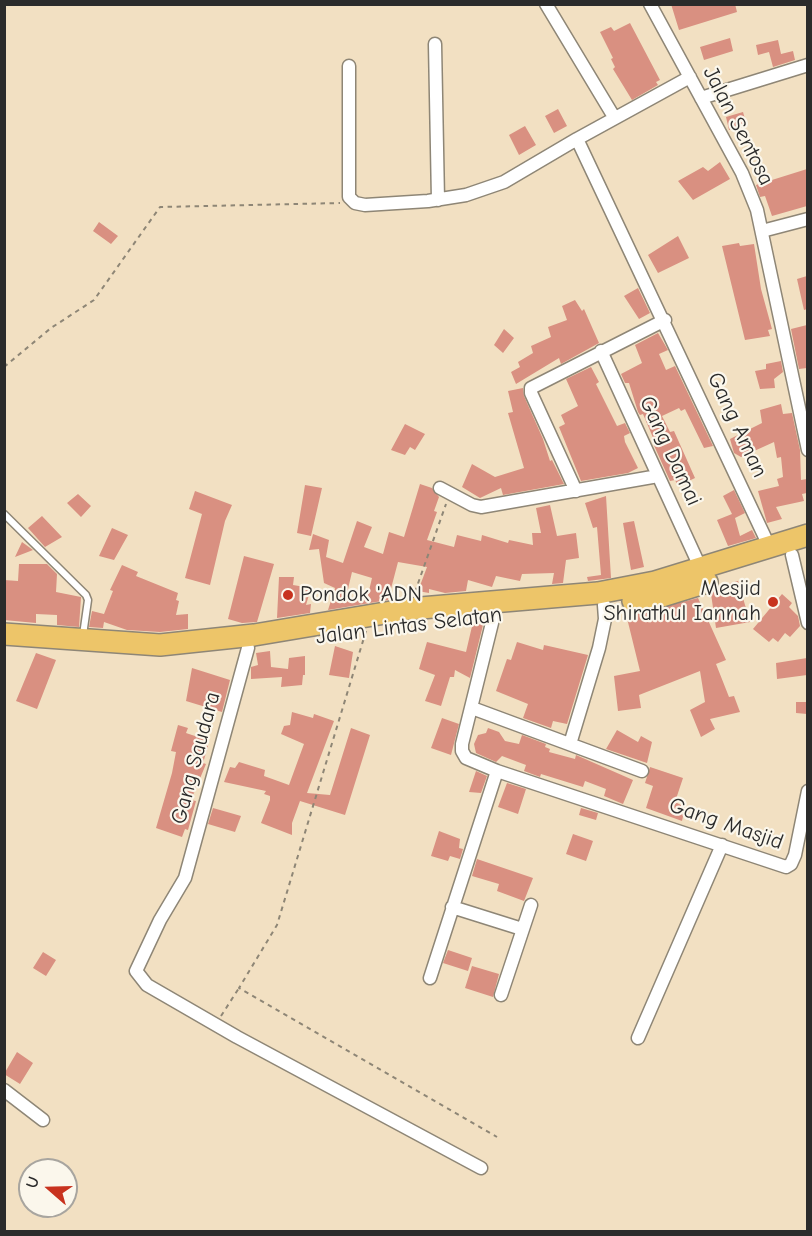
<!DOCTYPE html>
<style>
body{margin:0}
#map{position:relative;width:812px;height:1236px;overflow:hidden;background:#f2e0c2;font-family:"Comic Neue",sans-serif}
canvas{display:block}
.frame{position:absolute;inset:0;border:6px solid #2b2b2b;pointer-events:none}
.north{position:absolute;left:18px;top:1158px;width:60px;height:60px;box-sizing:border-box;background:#fbf7ec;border:2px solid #a8a59f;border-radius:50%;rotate:290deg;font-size:16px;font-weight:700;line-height:24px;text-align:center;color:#2b2b2b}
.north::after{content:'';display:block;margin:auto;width:21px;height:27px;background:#c8321e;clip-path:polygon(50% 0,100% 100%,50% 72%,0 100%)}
</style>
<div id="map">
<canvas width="812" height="1236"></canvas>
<div class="frame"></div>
<div class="north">U</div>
</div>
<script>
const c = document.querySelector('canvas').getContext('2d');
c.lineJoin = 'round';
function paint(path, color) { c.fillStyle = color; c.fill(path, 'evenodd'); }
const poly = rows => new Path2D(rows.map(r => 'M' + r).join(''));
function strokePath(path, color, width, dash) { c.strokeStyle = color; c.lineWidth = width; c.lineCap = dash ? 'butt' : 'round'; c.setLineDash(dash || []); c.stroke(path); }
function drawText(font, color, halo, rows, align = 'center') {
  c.font = font + ' "Comic Neue",sans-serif'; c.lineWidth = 4.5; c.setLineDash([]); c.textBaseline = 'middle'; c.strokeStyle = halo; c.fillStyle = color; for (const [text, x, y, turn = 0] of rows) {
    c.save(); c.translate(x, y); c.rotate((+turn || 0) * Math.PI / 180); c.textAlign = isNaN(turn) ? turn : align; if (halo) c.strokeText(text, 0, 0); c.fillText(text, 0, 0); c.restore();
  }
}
paint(poly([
 [671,4,735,4,737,12,679,30],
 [630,23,660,80,656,82,658,85,632,100,613,69,615,67,611,59,613,58,600,32,611,27,614,31],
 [730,38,733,51,704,60,700,47],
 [778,40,781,54,793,51,795,60,773,67,769,52,758,55,756,45],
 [558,109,567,126,554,133,545,116],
 [743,112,747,126,729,130,726,117],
 [525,126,536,145,519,155,509,135],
 [720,162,730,179,693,200,678,181,703,167,708,171],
 [807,169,807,206,772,216,765,196,760,197,756,185],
 [99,222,118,236,111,244,93,231],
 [678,236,689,258,658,273,648,255],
 [739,243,740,246,754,244,761,289,772,329,768,330,770,336,745,340,722,246],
 [807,276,807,309,804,310,797,279],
 [638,288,650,313,639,319,624,296],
 [575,300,582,311,584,309,599,343,561,364,559,358,516,384,511,372,520,367,518,362,533,353,531,346,551,337,548,327,567,320,562,306],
 [807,325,807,368,799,369,791,329],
 [504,329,514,338,503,353,494,345],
 [658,333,668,350,659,354,666,370,675,366,713,446,704,448,685,409,681,411,679,408,662,416,670,432,674,431,695,478,678,486,675,480,670,481,652,441,654,440,643,414,640,415,638,412,629,383,625,383,621,374,642,363,635,345],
 [781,361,783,372,774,379,775,388,760,389,755,371,766,369,766,364],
 [591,367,599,382,596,384,617,426,625,423,630,433,624,436,625,442,638,468,628,473,581,481,559,427,565,424,561,415,578,406,566,379],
 [523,388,524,396,543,439,550,461,552,460,564,484,503,495,501,488,480,498,462,487,472,464,495,477,524,468,508,413,513,412,508,391],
 [781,404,783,414,792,413,800,450,801,480,807,479,807,493,802,494,804,501,776,507,782,519,767,523,758,491,779,486,777,479,783,477,781,457,777,458,774,442,741,457,734,453,730,439,762,423,760,410],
 [405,424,425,434,415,450,410,447,405,455,391,450],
 [420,484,432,488,439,497,434,511,437,512,427,540,454,547,457,535,481,541,482,535,508,543,509,540,533,545,532,533,541,533,536,508,550,505,557,536,576,533,579,558,566,560,563,583,552,584,554,573,522,574,520,581,496,576,492,587,468,580,466,591,445,593,429,589,429,593,418,591,427,567,398,562,388,600,328,610,335,588,324,583,319,549,309,550,313,534,329,540,326,557,343,563,357,521,372,527,364,547,383,554,389,532,404,537],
 [352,572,372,578,367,599,351,598,348,589],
 [305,485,322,488,311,536,297,533],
 [734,490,745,513,735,518,740,536,752,530,756,538,728,546,717,520,732,514,723,496],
 [195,491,232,505,225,521,210,585,185,578,202,514,189,509],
 [78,494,91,506,81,517,67,503],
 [606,496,611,578,588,581,587,577,601,575,597,527,593,528,585,503],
 [42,516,62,537,45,547,28,528],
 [634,521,644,567,631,570,623,523],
 [112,528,128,535,114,560,99,556],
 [22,542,33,550,15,557],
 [244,556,274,564,257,622,242,623,228,619],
 [19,564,47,564,57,574,56,592,81,597,79,627,57,625,57,615,36,614,36,623,4,620,4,580,18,581],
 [122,565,138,572,136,576,178,593,176,600,179,601,176,615,188,614,188,629,160,632,127,630,104,622,103,628,89,627,92,611,104,614,113,591,110,590],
 [279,577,294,577,293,585,311,588,306,605,311,604,310,613,277,618],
 [738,581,750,622,716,628,711,594,719,586],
 [782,594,792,603,789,607,798,616,800,626,790,637,785,633,778,642,773,638,769,642,753,629],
 [698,598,726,660,716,664,729,697,734,696,740,712,710,719,715,729,701,737,690,710,705,702,700,671,639,695,641,708,618,711,614,676,640,671,625,610,635,614],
 [473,622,483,625,470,678,455,670,454,677,450,677,441,706,425,701,435,675,419,669,427,642,466,652],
 [517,642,543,650,544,645,588,655,567,724,553,721,551,728,523,718,528,704,496,691,507,659,511,660],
 [335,646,353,652,349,678,329,675],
 [270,651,271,667,288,669,289,658,305,656,305,675,303,675,302,685,281,687,282,677,251,679,251,667,258,665,256,653],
 [36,653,56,660,37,709,16,701],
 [807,658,807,675,777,679,776,663],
 [192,668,230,680,222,712,186,701],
 [796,702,807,702,807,714,796,713],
 [292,712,313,718,314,714,334,721,307,793,330,795,351,728,370,735,345,815,300,801,292,823,292,835,261,823,270,800,270,796,264,794,266,791,224,782,230,767,235,768,239,762,265,770,264,776,289,785,304,744,281,734,284,726,290,725],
 [442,718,459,724,451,755,431,748],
 [178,725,188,728,186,733,204,739,202,744,208,746,203,763,206,764,191,800,196,801,188,830,185,829,182,837,156,828,172,773,176,752,171,751],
 [488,728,499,732,505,741,519,744,522,735,546,744,545,747,550,749,549,752,575,759,576,755,633,780,623,804,604,796,606,789,585,781,583,787,541,774,540,777,524,771,526,765,502,756,496,762,476,753,474,744,478,735,486,733],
 [617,730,638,742,641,736,652,742,647,763,606,749],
 [650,767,683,778,675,802,685,807,682,821,646,808,653,786,645,783],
 [476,771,487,776,481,793,469,792],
 [507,783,526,789,518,814,498,807],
 [213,808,241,816,235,832,208,824],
 [581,808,598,813,596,820,579,815],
 [439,831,460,839,459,848,463,849,460,859,450,856,448,861,431,856],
 [573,834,593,841,586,861,566,854],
 [477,859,533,878,524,901,497,891,499,884,472,876],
 [448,950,472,958,468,971,443,963],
 [43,952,56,960,46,976,33,968],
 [472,966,499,974,493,997,465,988],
 [17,1052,33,1063,20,1084,4,1074]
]), '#d99081');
const service = poly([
 [4,514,86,595,88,600,83,635]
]);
const minor = poly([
 [546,4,614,117],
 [650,4,742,173,757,210,808,450],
 [435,44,438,200],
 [349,66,349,197,355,203,365,205,428,201,466,195,504,182,577,139],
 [690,77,577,139,770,548],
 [701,98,808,65],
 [762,231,808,219],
 [601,351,701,569],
 [440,488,472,505,481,507,658,476],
 [576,491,531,393,531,388,665,320],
 [792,555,808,623],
 [494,615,462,744,462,751,466,758,497,771,786,867,791,864,795,855,808,791],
 [248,648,185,878,160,920,136,971,147,985,237,1037,481,1168],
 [472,708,642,771],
 [570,744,599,648,605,619,604,605],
 [452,907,522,929],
 [430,978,497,771],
 [501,995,531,905],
 [638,1038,722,845],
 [4,1090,43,1120]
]);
const trunk = poly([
 [633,601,662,596,707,582],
 [4,634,160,645,254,635,409,609,598,593,655,582,808,535]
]);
strokePath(service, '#8e8676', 9);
strokePath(minor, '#8e8676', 15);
strokePath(trunk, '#8e8676', 24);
strokePath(poly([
 [4,367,51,328,94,300,160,207,340,203],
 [415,592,446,504],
 [366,631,277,925,239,988,497,1137],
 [221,1016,239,988]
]), '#8e8676', 2, [4.5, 4.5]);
strokePath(service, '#fff', 6);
strokePath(minor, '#fff', 12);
strokePath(trunk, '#edc569', 21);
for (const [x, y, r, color] of [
 [288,595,6,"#c8321e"],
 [773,602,6,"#c8321e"]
]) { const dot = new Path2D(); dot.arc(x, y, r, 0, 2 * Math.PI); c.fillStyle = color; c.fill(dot); strokePath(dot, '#fbf7ec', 2); }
drawText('22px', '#2b2b2b', '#fbf7ec', [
 ["Jalan Sentosa",738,126,63],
 ["Gang Aman",737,425,65],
 ["Gang Damai",670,451,65],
 ["Jalan Lintas Selatan",409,626,-7],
 ["Gang Saudara",196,758,-75],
 ["Gang Masjid",726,824,19]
]);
drawText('22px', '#2b2b2b', '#fbf7ec', [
 ["Mesjid",761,589],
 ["Shirathul Iannah",761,614],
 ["Pondok 'ADN",300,595,"left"]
], 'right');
</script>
